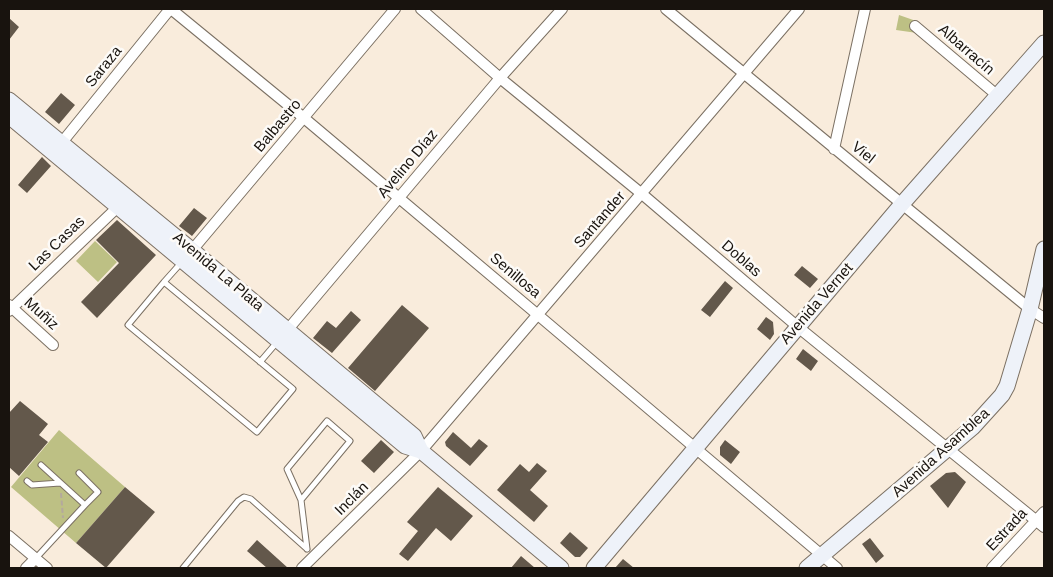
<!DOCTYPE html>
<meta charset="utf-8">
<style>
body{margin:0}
#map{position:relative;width:1053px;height:577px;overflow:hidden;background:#f9ecdc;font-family:Helvetica,sans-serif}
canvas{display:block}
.frame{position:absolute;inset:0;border:10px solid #18130e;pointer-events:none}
</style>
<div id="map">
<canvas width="1053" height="577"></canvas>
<div class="frame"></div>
</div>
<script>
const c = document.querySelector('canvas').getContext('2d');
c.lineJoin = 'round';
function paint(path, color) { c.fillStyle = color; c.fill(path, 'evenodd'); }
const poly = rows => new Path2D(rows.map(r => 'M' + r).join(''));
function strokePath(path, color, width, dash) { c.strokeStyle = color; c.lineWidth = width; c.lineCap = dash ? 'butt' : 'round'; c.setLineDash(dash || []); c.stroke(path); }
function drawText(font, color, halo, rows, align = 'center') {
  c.font = font + ' Helvetica,sans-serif'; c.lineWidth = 5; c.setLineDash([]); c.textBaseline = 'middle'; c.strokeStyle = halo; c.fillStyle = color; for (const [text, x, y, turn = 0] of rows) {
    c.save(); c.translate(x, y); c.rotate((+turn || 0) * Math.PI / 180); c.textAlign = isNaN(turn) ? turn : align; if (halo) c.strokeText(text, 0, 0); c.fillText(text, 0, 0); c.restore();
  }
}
paint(poly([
 [899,15,919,22,917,33,896,30],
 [95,241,117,262,98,282,76,261],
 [59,430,125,487,76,543,11,487]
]), '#bdc084');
paint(poly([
 [9,18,19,27,9,40],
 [61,93,75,105,59,124,45,112],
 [42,157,51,166,27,193,18,185],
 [194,208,207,218,192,236,179,226],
 [117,220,156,255,97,318,81,302,119,263,96,240],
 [802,266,818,279,810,288,794,275],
 [725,281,733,288,710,317,701,310],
 [402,305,429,328,375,391,348,368],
 [351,311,361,320,332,353,313,338,327,321,336,328],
 [766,317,773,322,774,334,770,340,757,329],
 [803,349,818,361,811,371,796,359],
 [20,401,48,424,39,435,48,442,19,476,9,467,9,413],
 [453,432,471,448,479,439,488,446,470,466,446,446,445,442],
 [381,440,394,452,374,473,361,461],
 [725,440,740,452,731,464,720,455,720,447],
 [537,463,547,471,530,490,548,506,534,522,497,490,520,464,529,472],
 [955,472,966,482,948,508,930,486,946,473],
 [125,487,155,512,106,568,76,543],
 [438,487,473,516,451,541,436,528,408,561,399,554,418,531,407,522],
 [570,532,588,548,580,557,575,557,560,543],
 [870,538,884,556,876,563,862,544],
 [257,540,288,568,267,568,247,551],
 [521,556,535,568,511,568],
 [623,559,634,568,615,568]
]), '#63584b');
const service = poly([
 [164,282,293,389,257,432,128,325,164,282],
 [164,282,181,263],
 [260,362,278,341],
 [79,473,98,492,85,505],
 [27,481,32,485,60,483],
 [301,500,350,441,327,421,287,469,301,500,307,549],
 [36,558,85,505,41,465],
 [183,568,238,501,244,497,251,499,307,549]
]);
const minor = poly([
 [171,9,304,118,538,315,837,568],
 [421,9,500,78,642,194,798,327,1044,527],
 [666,9,902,204,1030,309,1044,318],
 [915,26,998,96],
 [59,146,170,9],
 [834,149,865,9],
 [188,255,395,9],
 [9,305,53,345],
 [9,311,122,203],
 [284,334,500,78,562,9],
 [9,536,47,568],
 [26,568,35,559],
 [302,568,421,451,799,9],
 [992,568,1044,512]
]);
const secondary = poly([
 [9,100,193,251,414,436,421,451,561,568],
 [9,116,405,446,421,451],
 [594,568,902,204,1044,43],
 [807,568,973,427,1002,395,1007,386,1030,309,1044,249]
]);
strokePath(service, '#7b7063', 7);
strokePath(minor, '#7b7063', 12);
strokePath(secondary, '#7b7063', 17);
strokePath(poly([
 [61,493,63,518]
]), '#b4a99d', 2, [5, 2.5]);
strokePath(service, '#fff', 5);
strokePath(minor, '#fff', 10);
strokePath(secondary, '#eef2f9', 15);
drawText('15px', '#18130e', '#fdfbf8', [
 ["Albarracín",966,50,41],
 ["Saraza",104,67,-51],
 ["Balbastro",278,126,-50],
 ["Viel",863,153,39],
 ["Avelino Díaz",408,164,-50],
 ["Santander",600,220,-49],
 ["Las Casas",57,244,-44],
 ["Doblas",741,259,41],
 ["Avenida La Plata",218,272,40],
 ["Senillosa",515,276,40],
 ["Avenida Vernet",817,304,-49],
 ["Muñiz",41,314,42],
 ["Avenida Asamblea",941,453,-42],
 ["Inclán",352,499,-45],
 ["Estrada",1007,530,-47]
]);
</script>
